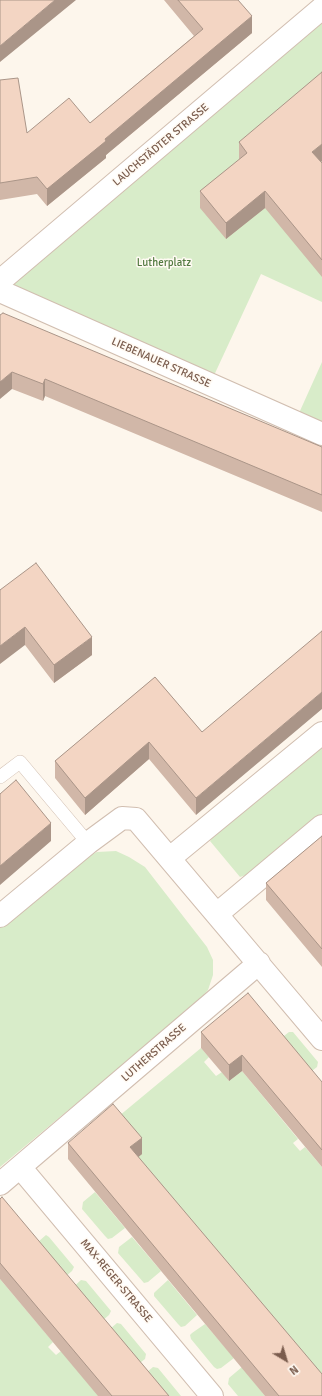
<!DOCTYPE html>
<meta charset="utf-8">
<style>
body{margin:0}
#map{position:relative;width:322px;height:1396px;overflow:hidden;background:#fdf6ec;font-family:Signika,sans-serif}
canvas{display:block}
.north{position:absolute;left:266px;top:1340px;width:40px;height:40px;-webkit-text-stroke:3px #fffaf3;paint-order:stroke;rotate:142deg;font-size:11px;font-weight:700;line-height:16px;text-align:center;color:#7a5c4d}
.north::after{content:'';display:block;margin:auto;width:14px;height:18px;background:#7a5c4d;clip-path:polygon(50% 0,100% 100%,50% 72%,0 100%)}
</style>
<div id="map">
<canvas width="322" height="1396"></canvas>
<div class="north">N</div>
</div>
<script>
const c = document.querySelector('canvas').getContext('2d');
c.lineJoin = 'round';
function paint(path, color) { c.fillStyle = color; c.fill(path, 'evenodd'); }
const poly = rows => new Path2D(rows.map(r => 'M' + r).join(''));
function strokePath(path, color, width, dash) { c.strokeStyle = color; c.lineWidth = width; c.lineCap = dash ? 'butt' : 'round'; c.setLineDash(dash || []); c.stroke(path); }
function drawText(font, color, halo, rows, align = 'center') {
  c.font = font + ' Signika,sans-serif'; c.lineWidth = 3; c.setLineDash([]); c.textBaseline = 'middle'; c.strokeStyle = halo; c.fillStyle = color; for (const [text, x, y, turn = 0] of rows) {
    c.save(); c.translate(x, y); c.rotate((+turn || 0) * Math.PI / 180); c.textAlign = isNaN(turn) ? turn : align; if (halo) c.strokeText(text, 0, 0); c.fillText(text, 0, 0); c.restore();
  }
}
paint(poly([
 [322,8,322,302,261,274,210,384,0,281],
 [322,362,322,434,295,422],
 [322,746,322,815,252,873,240,877,210,841,215,834],
 [116,851,129,857,145,867,207,947,213,960,213,975,208,990,198,1002,0,1167,0,927,80,860,97,852],
 [289,1032,293,1032,318,1062,317,1067,304,1077,275,1043],
 [201,1048,209,1057,204,1062,216,1076,222,1072,229,1081,242,1071,298,1139,293,1143,300,1151,305,1147,322,1167,322,1391,187,1231,113,1121],
 [95,1192,125,1228,112,1238,108,1239,105,1236,82,1209,83,1202],
 [46,1235,49,1237,74,1267,72,1271,59,1282,31,1248],
 [132,1237,161,1271,148,1282,144,1283,118,1253,119,1247],
 [0,1279,53,1342,48,1347,56,1355,61,1351,99,1396,0,1396],
 [81,1280,86,1281,111,1311,109,1315,96,1326,68,1292],
 [168,1280,197,1315,185,1326,181,1327,178,1324,154,1296,154,1293,156,1291],
 [117,1323,121,1324,146,1354,145,1359,132,1369,104,1334],
 [205,1324,234,1358,221,1368,217,1369,214,1367,191,1339,190,1335,192,1333],
 [153,1367,158,1368,181,1396,155,1396,140,1378],
 [242,1367,265,1396,238,1396,228,1384,229,1378]
]), '#d8ecc9');
const service = poly([
 [0,777,20,762,88,843]
]);
const minor = poly([
 [0,281,322,8],
 [170,858,322,733],
 [217,914,322,826],
 [0,916,88,843,122,818,136,819,322,1039],
 [20,1167,212,1396],
 [0,1184,259,963]
]);
const tertiary = poly([
 [0,291,322,434]
]);
strokePath(service, '#d1beb0', 14);
strokePath(minor, '#d1beb0', 24);
strokePath(tertiary, '#d1beb0', 24);
strokePath(service, '#fff', 13);
strokePath(minor, '#fff', 22);
strokePath(tertiary, '#fff', 22);
paint(poly([
 [164,0,238,0,252,33,106,155,106,158,47,206,37,194,0,200,0,80,27,133,90,123,194,36],
 [239,142,322,161,321,162,322,163,322,277,265,208,226,239,200,208,200,191,239,160],
 [0,315,322,447,322,515,322,512,45,396,43,401,12,389],
 [0,590,92,655,54,683,25,645],
 [155,677,202,732,196,815,149,759,85,815,55,778,55,761],
 [322,836,322,967,266,900,266,883],
 [201,1032,322,1082,322,1167,242,1071,229,1081,201,1048],
 [68,1143,142,1154,138,1157,322,1396,265,1396,68,1159],
 [0,1199,169,1396,98,1396,0,1279]
]), '#d1b7a8');
paint(poly([
 [55,0,76,0,0,62,0,46],
 [252,16,252,33,106,155,106,158,47,206,47,189,105,139],
 [322,144,322,161,312,169,312,152],
 [265,191,265,208,226,239,226,223],
 [12,372,12,389,0,399,0,382],
 [45,379,45,396,43,401,43,384],
 [25,627,25,645,0,664,0,646],
 [92,637,92,655,54,683,54,665],
 [322,692,322,709,196,815,196,798],
 [149,742,149,759,85,815,85,798],
 [51,823,51,841,0,885,0,866],
 [242,1055,242,1071,229,1081,229,1065],
 [142,1138,142,1154,130,1164,130,1147]
]), '#aa9588');
const building = poly([
 [0,0,55,0,0,46,0,0],
 [178,0,238,0,252,16,105,139,106,141,47,189,37,177,0,183,0,80,18,78,27,133,69,98,90,123,203,29,178,0],
 [322,72,322,144,312,152,322,163,322,260,265,191,226,223,200,191,247,153,239,142,322,72],
 [3,313,322,447,322,495,45,379,43,384,12,372,0,382,0,315,3,313],
 [36,563,92,637,54,665,25,627,0,646,0,590,36,563],
 [322,631,322,692,196,798,149,742,85,798,55,761,155,677,202,732,322,631],
 [16,780,51,823,0,866,0,794,16,780],
 [322,836,322,949,266,883,322,836],
 [248,993,322,1082,322,1150,242,1055,229,1065,201,1032,248,993],
 [113,1104,142,1138,130,1147,322,1374,322,1396,279,1396,68,1143,113,1104],
 [2,1197,169,1396,112,1396,0,1263,0,1199,2,1197]
]);
paint(building, '#f3d5c3');
strokePath(building, '#aa9588', 1);
drawText('11px', '#7a5c4d', '#fffaf3', [
 ["LAUCHSTÄDTER STRASSE",161,145,-40],
 ["LIEBENAUER STRASSE",161,363,24],
 ["LUTHERSTRASSE",154,1053,-41],
 ["MAX-REGER-STRASSE",116,1281,50]
]);
drawText('11px', '#537a41', '#fffaf3', [
 ["Lutherplatz",164,263]
]);
</script>
